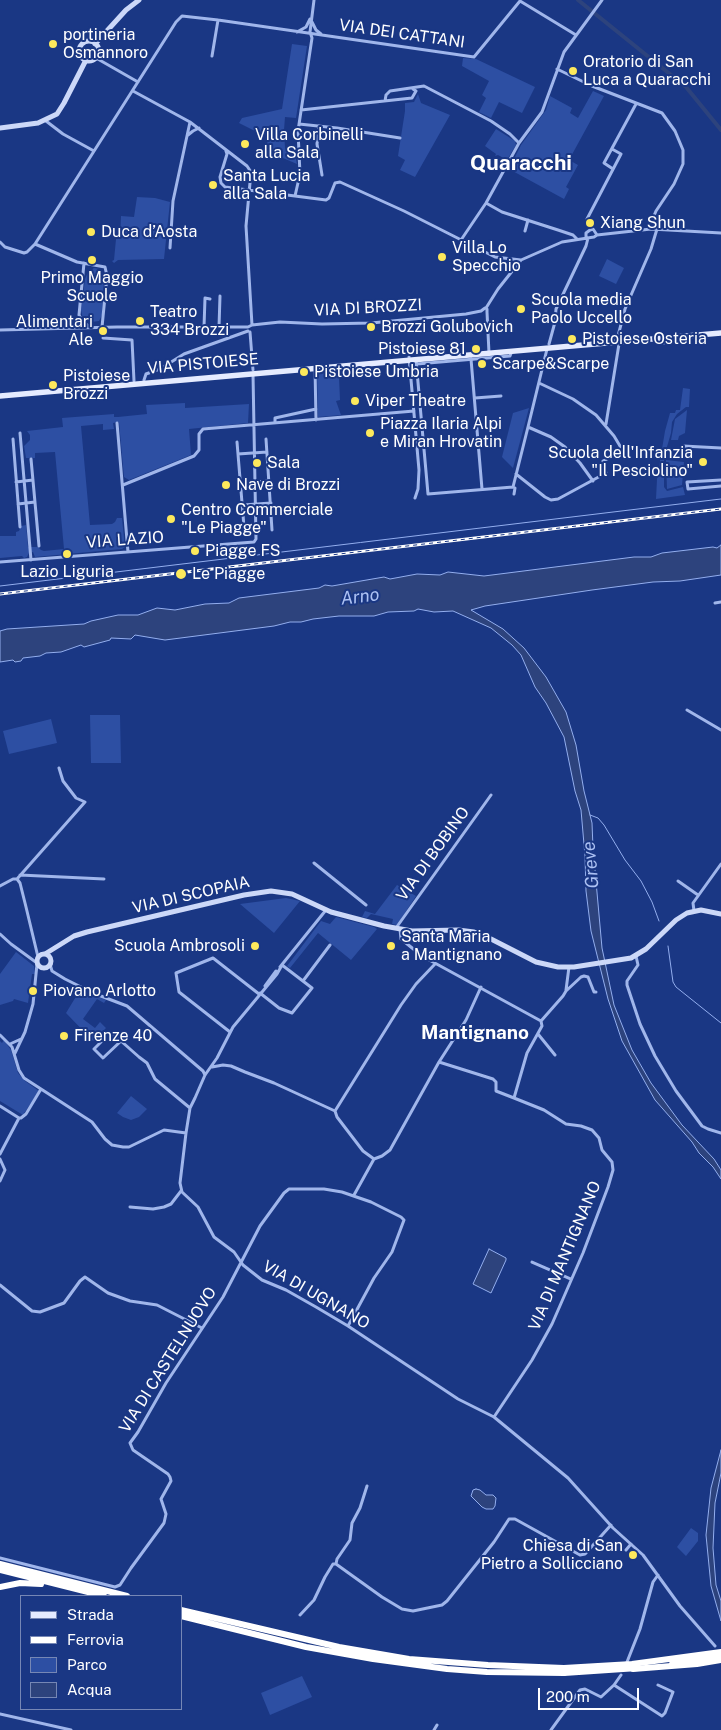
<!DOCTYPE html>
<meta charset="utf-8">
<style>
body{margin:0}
#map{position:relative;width:721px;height:1730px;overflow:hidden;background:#1a3784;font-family:"Public Sans",sans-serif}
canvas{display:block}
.legend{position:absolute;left:20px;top:1595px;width:162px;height:115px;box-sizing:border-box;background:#1a3784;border:1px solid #7687b5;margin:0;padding:6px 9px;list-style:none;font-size:15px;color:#fff}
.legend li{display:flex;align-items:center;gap:10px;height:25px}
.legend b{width:25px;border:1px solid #7687b5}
.scale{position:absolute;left:538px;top:1688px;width:101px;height:22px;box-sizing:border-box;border:2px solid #fff;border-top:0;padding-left:6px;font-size:15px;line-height:18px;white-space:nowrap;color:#fff;-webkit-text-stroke:4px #1a3784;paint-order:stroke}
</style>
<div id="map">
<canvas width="721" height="1730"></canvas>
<ul class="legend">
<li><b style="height:6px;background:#e5ebff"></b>Strada</li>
<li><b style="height:6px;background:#fff"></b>Ferrovia</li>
<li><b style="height:14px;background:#2d4fa3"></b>Parco</li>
<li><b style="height:14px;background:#2d437d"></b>Acqua</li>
</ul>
<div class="scale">200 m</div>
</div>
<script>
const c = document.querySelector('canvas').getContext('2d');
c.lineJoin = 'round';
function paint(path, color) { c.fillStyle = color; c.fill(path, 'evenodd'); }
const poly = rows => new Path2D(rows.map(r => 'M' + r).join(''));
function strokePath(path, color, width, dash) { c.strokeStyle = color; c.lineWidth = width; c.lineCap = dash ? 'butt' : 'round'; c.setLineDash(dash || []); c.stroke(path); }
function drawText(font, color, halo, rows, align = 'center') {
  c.font = font + ' "Public Sans",sans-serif'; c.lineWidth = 4; c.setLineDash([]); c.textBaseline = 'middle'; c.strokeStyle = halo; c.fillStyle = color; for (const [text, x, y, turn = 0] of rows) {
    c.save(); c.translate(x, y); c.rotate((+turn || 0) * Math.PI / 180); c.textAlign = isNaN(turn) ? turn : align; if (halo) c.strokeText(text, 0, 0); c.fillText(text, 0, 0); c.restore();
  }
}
paint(poly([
 [292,44,307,46,296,118,285,117,284,130,285,148,289,152,295,154,297,164,264,150,269,139,267,137,239,123,242,118,282,109],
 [463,58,476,59,535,87,522,113,499,102,491,118,479,112,486,98,482,95,489,81,462,66],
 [593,91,604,96,569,160,578,165,566,187,569,189,564,199,509,169,521,145,546,110,550,96,572,108,570,113,578,118],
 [418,94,421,103,450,115,415,177,400,170,405,160,398,156,405,111,405,103,414,102],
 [496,129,515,141,516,145,507,160,498,155,495,156,496,154,485,146],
 [137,197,155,198,170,202,164,259,118,260,114,263,112,261,114,260,116,239,120,239,121,216,134,217],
 [607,259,624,268,616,284,599,276],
 [94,268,100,269,102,271,104,282,102,315,99,321,91,322,83,319,81,310,85,279,88,272],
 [331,370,335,370,336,376,339,377,340,400,336,401,341,415,318,417,317,372,326,371,328,375,333,374],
 [683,388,690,389,689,407,686,407,677,414,672,422,671,433,664,457,664,487,667,491,683,487,685,495,656,499,657,479,665,431,670,413,675,413,676,410,680,410],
 [185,403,185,408,249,404,248,423,189,429,191,455,129,480,124,477,119,422,113,423,114,429,103,430,103,424,81,426,90,525,112,524,115,522,117,518,122,518,125,547,122,549,35,557,33,552,29,553,27,557,24,558,22,556,0,558,0,536,16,536,16,532,19,531,21,526,26,525,28,547,38,547,41,550,44,551,64,549,55,452,35,453,35,458,26,458,24,446,30,440,30,435,27,431,63,427,62,418,114,414,114,417,118,417,147,414,146,405],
 [529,408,513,468,502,457,513,413],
 [687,410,685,433,679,436,678,440,671,440,675,419],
 [666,460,684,462,682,485,667,489],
 [90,715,120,715,121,763,91,763],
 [51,719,57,743,9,754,3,731],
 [397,885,416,896,397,925,392,924,393,919,371,914,367,918,362,917,365,911,375,914],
 [286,898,300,901,274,933,240,904],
 [336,917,374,927,377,929,351,960,318,933,290,968,287,966,321,921,330,924],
 [16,952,34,966,35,974,32,974,28,1003,14,999,13,1001,0,1005,0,974],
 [80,990,106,1000,104,1003,97,999,83,1019,95,1028,100,1022,106,1028,93,1041,66,1013],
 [4,1040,11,1050,18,1073,25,1081,39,1091,23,1115,0,1101,0,1041,2,1043],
 [131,1096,147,1109,139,1117,131,1120,123,1117,117,1113],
 [691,1528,698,1533,698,1541,686,1556,677,1547],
 [302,1676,312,1697,270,1715,261,1693]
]), '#2d4fa3');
const water = poly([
 [721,545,721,575,680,581,653,582,592,590,485,606,471,610,503,629,524,648,546,677,566,712,576,745,584,791,592,823,593,848,602,948,614,1005,632,1050,651,1083,682,1125,714,1159,721,1170,721,1179,713,1167,699,1153,692,1142,655,1100,622,1041,608,999,591,931,586,891,585,856,581,810,575,791,564,737,546,703,535,687,521,655,512,645,491,628,453,611,434,612,418,609,414,611,388,612,374,616,339,616,313,619,301,622,290,622,274,626,165,640,135,635,131,639,111,638,110,640,84,647,81,645,61,652,46,653,40,656,23,658,21,661,15,662,13,660,0,662,0,631,7,629,84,624,91,621,118,615,138,615,157,608,175,610,205,604,229,603,239,598,319,588,325,585,332,586,384,577,390,579,417,574,440,575,448,572,484,576,634,557,651,557,662,553,713,547,717,548,721,545],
 [489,1249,506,1258,506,1260,491,1293,473,1284,489,1249],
 [721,1450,721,1473,715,1503,713,1548,716,1585,721,1601,721,1621,711,1586,706,1535,711,1488,721,1450],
 [476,1489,480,1490,486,1495,493,1495,496,1498,495,1506,493,1509,486,1509,482,1507,471,1496,473,1490,476,1489]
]);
paint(water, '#2d437d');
strokePath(water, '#93aeee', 1);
strokePath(poly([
 [0,586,721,499],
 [590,815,598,818,604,825,625,860,641,881,652,902,659,921],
 [668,946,673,982,676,987,721,1023]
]), '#93aeee', 1);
strokePath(poly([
 [578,0,686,87,721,130]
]), '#2d437d', 4);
strokePath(poly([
 [312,22,316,30,321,34],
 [297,32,306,27,310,19],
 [212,56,218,20],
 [96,58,138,82],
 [557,69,592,86,662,113,675,131,683,150,683,164,674,184,656,211,651,223,651,229],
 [133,91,190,122,247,166,251,172,246,226,252,325],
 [385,101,386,95,390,91,424,86,491,121,510,134,519,143],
 [301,110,412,98,416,91,413,89],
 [46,121,63,134,94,151],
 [299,124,337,128,400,138],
 [319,126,317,144,322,175],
 [188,135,193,131,199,128],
 [226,151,227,154,220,177,221,183,225,187,326,200,329,198,335,183,340,182,404,211,495,257,521,260],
 [613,169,604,163,636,104],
 [295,196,300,174,298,131,312,38,310,32,314,0],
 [486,203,502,212,558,230,573,235,577,239],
 [591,229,587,219,621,154,612,149],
 [525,231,528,220],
 [461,240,486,203,519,143,542,112,564,52,602,0],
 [0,242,5,247,24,253,27,252,35,244,176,22,182,16,218,20,474,57,520,1,576,35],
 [35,244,77,262,105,267,107,276,102,327],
 [170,248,173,201,190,122],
 [84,263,79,315,82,321,90,327],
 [486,308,498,289,521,260,562,242,594,237,597,235,651,229,721,233],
 [487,312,489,353],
 [252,325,280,322,322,324,371,323,466,314,481,311,485,308,487,309,487,312],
 [204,327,205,298,210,299],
 [219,327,220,296],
 [0,330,117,327,248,327,252,325],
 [250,332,253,370],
 [103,338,132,340,134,381],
 [661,339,662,343,688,341,688,335],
 [549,344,555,322,556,309,586,246,588,238,586,237,586,233,590,230,593,229,597,235],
 [547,349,528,427,551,437,565,447,580,463,593,481],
 [409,357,419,470,418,489,415,498],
 [471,359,482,489],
 [416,360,428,494,513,487],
 [417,364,510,356,512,351],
 [315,368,316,420],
 [144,380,146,374,160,369,184,354,248,331],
 [475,398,501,396],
 [117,423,128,552],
 [275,423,275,418,316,409],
 [606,424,619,344,618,336,625,309,651,249,657,229],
 [20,433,31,560],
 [13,439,20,527],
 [266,439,272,530],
 [237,442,244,527],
 [683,446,721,448],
 [238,454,267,452],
 [31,459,39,546],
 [516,474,545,497,551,500,558,499,606,473,603,461,623,451,614,436,596,415,573,399,539,383],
 [721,480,687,482,688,489,721,486],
 [16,482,33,480],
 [241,483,269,481],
 [123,485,194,456,199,450,199,434,203,429,414,411],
 [514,494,515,488,513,487,528,427],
 [18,504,35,502],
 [243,505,271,503],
 [0,562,254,542,256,539,253,374],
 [715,603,721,602],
 [687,710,721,730],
 [314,863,366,905],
 [20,875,104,879],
 [17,879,85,802,76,798,63,781,59,768],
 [17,879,20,883,26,907,38,957],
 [678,881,698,895],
 [0,886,13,879,17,879],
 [694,911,693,903,721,864],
 [396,928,491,795],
 [400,929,401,939,422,956,541,1021],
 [0,934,11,944,37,963],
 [636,956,638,965,627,981,627,985,640,1024,655,1056,676,1091,702,1126,708,1129,721,1133],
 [50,964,52,971,65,979,93,993,127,1006,203,1071,205,1075],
 [282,965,277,974,233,1027,217,1058,205,1075,195,1098,190,1108,186,1133,180,1183,182,1192,198,1207,214,1237,234,1252,243,1265,262,1280,286,1290,316,1307,348,1326,458,1399,494,1417,568,1478,613,1528,643,1555,680,1606,715,1646],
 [280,967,326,910],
 [303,981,330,945],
 [265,986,276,971],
 [566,990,569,967],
 [260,993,279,1008,292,1013,312,988,282,965],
 [541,1021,563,996,566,991,581,977,584,976,588,977,594,992,596,992],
 [230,1032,179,992,176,973,213,958,259,994],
 [538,1034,555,1055],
 [0,1035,12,1047,19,1070,24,1078,92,1122,105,1139,112,1145,123,1147,129,1147,164,1130,186,1133],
 [121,1041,103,1058,94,1049,110,1033,121,1041,139,1057,147,1063,155,1079,190,1108],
 [10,1044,21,1039],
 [15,1053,25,1032,33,1004,37,964],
 [439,1062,493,1079,496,1082,496,1091,514,1098],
 [212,1067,223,1065,231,1066,245,1072,274,1083,335,1111,337,1117,363,1151,374,1159],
 [0,1106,19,1118,21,1118,26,1114,41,1089],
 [335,1111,401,1005,416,984,435,964],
 [0,1154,19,1118],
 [0,1159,5,1170,0,1181],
 [354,1195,374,1159,382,1156,390,1150,439,1062,466,1020,481,987],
 [130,1207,153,1209,164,1207,171,1204,181,1191],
 [532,1262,571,1279],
 [0,1285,32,1311,40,1312,64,1303,80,1281,85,1277,108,1293,130,1301,157,1305,202,1328],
 [494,1417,532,1360,552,1324,583,1253,608,1187,613,1170,612,1162,602,1150,599,1138,592,1130,581,1126,566,1124,544,1110,514,1098,527,1053,542,1026,541,1021],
 [626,1550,631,1544],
 [0,1558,115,1587,120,1585,131,1568,164,1523,166,1514,161,1499,171,1481,170,1477,168,1474,133,1450,130,1443,138,1432,166,1383,223,1297,260,1226,284,1193,289,1189,324,1189,342,1192,371,1202,401,1217,404,1220,392,1252,374,1278,348,1326],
 [336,1564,382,1597,402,1609,413,1611,442,1605,447,1601,494,1542,509,1519,515,1519,580,1555,585,1554,611,1525],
 [336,1564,337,1559,350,1540,352,1523,360,1508,367,1486],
 [300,1615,314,1600,325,1577,333,1564,336,1564],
 [627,1662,640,1629,653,1582,658,1575],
 [614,1685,662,1716,665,1713,673,1692,658,1685],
 [0,1714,71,1730],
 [434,1730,437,1725],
 [551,1730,580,1690,585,1689,601,1697,614,1685,621,1675]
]), '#a0b6eb', 3);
strokePath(poly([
 '79 51a10 10 0 1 1 20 0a10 10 0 1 1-20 0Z',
 [95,44,126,10,139,0],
 [0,128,38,123,57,114,64,103,86,60],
 '37 961a7 7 0 1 1 14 0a7 7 0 1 1-14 0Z',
 [45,954,74,936,87,932,244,895,271,891,292,894,331,912,384,926,412,931,458,930,474,932,491,939,536,962,558,967,574,967,631,958,646,949,676,920,687,913,701,910,721,914]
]), '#ccd8f8', 5);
strokePath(poly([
 [0,396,721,333]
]), '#e5ebff', 5.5);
strokePath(poly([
 [0,1564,127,1596],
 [0,1570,104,1596],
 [0,1587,20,1583,41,1584],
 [181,1610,339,1647,409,1659,488,1665,564,1668],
 [181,1616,306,1647,373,1659,447,1669,487,1672,564,1673],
 [633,1669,697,1664,721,1660]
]), '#fff', 6);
const rail = poly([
 [0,594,721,509]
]);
strokePath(rail, '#fff', 3);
strokePath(rail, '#1a3784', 1, [4]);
strokePath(poly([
 [672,1664,721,1657],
 [564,1668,632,1664,721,1652],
 [564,1673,638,1668]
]), '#fff', 6);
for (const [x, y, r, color] of [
 [53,44,5,"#fde95c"],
 [573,71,5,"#fde95c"],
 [245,144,5,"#fde95c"],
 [213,185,5,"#fde95c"],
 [590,223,5,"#fde95c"],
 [91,232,5,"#fde95c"],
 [442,257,5,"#fde95c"],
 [92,260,5,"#fde95c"],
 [521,309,5,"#fde95c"],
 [140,321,5,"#fde95c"],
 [371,327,5,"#fde95c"],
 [103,331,5,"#fde95c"],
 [572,339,5,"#fde95c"],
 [476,349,5,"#fde95c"],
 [482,364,5,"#fde95c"],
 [304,372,5,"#fde95c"],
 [53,385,5,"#fde95c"],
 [355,401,5,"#fde95c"],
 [370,433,5,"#fde95c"],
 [703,462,5,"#fde95c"],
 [257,463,5,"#fde95c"],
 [226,485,5,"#fde95c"],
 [171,519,5,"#fde95c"],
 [195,551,5,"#fde95c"],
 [67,554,5,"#fde95c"],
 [181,574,6,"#fde95c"],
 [255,946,5,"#fde95c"],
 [391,946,5,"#fde95c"],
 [33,991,5,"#fde95c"],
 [64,1036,5,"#fde95c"],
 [633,1555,5,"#fde95c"]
]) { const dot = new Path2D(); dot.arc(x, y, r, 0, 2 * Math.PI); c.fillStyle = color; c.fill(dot); strokePath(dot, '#1a3784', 2); }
drawText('16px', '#fff', '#1a3784', [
 ["VIA DEI CATTANI",402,34,8],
 ["VIA DI BROZZI",368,308,-3],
 ["VIA PISTOIESE",203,364,-5],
 ["VIA LAZIO",125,540,-4],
 ["VIA DI BOBINO",433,854,-54],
 ["VIA DI SCOPAIA",191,895,-13],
 ["VIA DI MANTIGNANO",565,1256,-67],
 ["VIA DI UGNANO",316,1295,30],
 ["VIA DI CASTELNUOVO",168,1360,-58]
]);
drawText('16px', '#fff', '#1a3784', [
 ["portineria",63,35],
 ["Osmannoro",63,53],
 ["Oratorio di San",583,62],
 ["Luca a Quaracchi",583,80],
 ["Villa Corbinelli",255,135],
 ["alla Sala",255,153],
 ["Santa Lucia",223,176],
 ["alla Sala",223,194],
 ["Xiang Shun",600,223],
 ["Duca d’Aosta",101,232],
 ["Villa Lo",452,248],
 ["Specchio",452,266],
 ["Primo Maggio",92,278,"center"],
 ["Scuole",92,296,"center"],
 ["Scuola media",531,300],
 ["Paolo Uccello",531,318],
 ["Teatro",150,312],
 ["334 Brozzi",150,330],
 ["Alimentari",93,322,"right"],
 ["Ale",93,340,"right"],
 ["Brozzi Golubovich",381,327],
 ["Pistoiese Osteria",582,339],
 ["Pistoiese 81",466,349,"right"],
 ["Scarpe&Scarpe",492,364],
 ["Pistoiese Umbria",314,372],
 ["Pistoiese",63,376],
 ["Brozzi",63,394],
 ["Viper Theatre",365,401],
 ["Piazza Ilaria Alpi",380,424],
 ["e Miran Hrovatin",380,442],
 ["Scuola dell'Infanzia",693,453,"right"],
 ["\"Il Pesciolino\"",693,471,"right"],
 ["Sala",267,463],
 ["Nave di Brozzi",236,485],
 ["Centro Commerciale",181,510],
 ["\"Le Piagge\"",181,528],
 ["Piagge FS",205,551],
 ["Lazio Liguria",67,572,"center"],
 ["Le Piagge",192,574],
 ["Santa Maria",401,937],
 ["a Mantignano",401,955],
 ["Scuola Ambrosoli",245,946,"right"],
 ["Piovano Arlotto",43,991],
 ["Firenze 40",74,1036],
 ["Chiesa di San",623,1546,"right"],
 ["Pietro a Sollicciano",623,1564,"right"]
], 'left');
drawText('italic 18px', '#acc1f3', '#1a3784', [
 ["Arno",360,597,-7],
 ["Greve",591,865,-95]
]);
drawText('bold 19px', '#fff', '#1a3784', [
 ["Mantignano",475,1033]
]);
drawText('bold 21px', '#fff', '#1a3784', [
 ["Quaracchi",521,164]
]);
</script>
